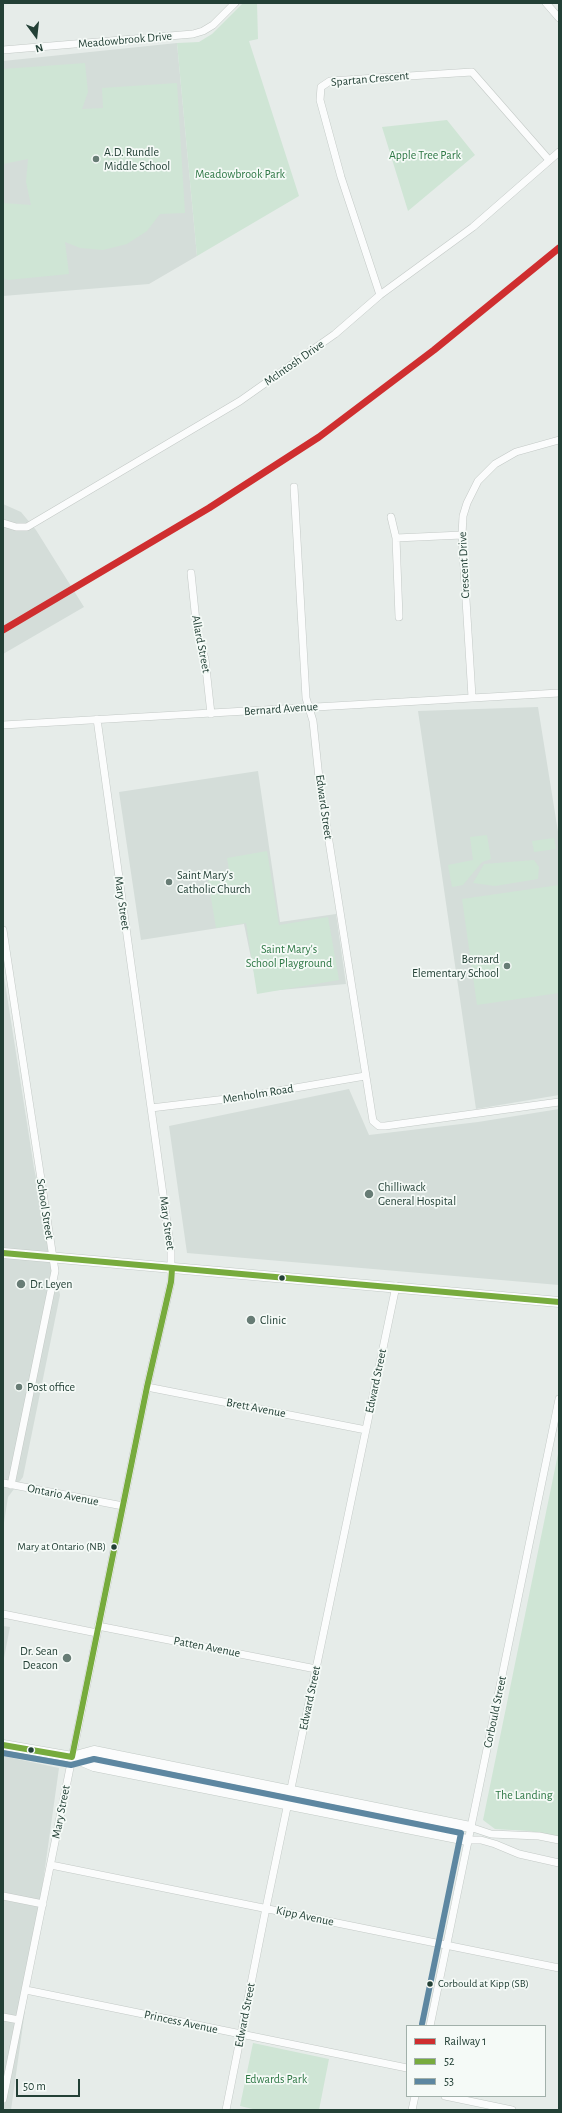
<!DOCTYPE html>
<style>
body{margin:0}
#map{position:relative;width:562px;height:2113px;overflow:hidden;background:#e6ece9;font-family:"Alegreya Sans",sans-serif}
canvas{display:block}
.frame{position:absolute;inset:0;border:4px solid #234036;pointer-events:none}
.legend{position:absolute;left:406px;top:2025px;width:140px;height:72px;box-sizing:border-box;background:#f5faf7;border:1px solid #a1b0aa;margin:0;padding:5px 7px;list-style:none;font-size:12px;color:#234036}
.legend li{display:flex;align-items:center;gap:8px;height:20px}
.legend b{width:20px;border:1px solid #a1b0aa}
.north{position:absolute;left:16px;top:16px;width:40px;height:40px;-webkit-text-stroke:3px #f5faf7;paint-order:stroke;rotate:165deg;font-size:11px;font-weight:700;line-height:16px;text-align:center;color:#234036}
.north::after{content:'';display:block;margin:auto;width:14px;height:18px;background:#234036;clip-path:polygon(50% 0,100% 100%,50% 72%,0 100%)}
.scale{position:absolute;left:16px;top:2079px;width:64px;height:18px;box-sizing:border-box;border:2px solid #234036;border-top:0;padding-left:5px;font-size:12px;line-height:14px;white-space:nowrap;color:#234036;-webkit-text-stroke:3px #f5faf7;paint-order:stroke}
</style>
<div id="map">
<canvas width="562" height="2113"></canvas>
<div class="frame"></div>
<ul class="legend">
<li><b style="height:5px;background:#cf2e2f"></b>Railway 1</li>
<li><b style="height:5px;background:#77ab3d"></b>52</li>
<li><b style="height:5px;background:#5d87a1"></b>53</li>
</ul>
<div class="north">N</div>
<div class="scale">50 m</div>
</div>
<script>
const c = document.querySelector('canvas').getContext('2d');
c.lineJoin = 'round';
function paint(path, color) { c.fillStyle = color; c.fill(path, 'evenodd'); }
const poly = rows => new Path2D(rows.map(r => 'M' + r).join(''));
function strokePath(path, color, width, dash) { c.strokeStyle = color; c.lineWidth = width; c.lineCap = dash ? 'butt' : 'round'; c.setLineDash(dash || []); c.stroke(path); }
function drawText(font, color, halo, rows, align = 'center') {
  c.font = font + ' "Alegreya Sans",sans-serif'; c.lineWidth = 3.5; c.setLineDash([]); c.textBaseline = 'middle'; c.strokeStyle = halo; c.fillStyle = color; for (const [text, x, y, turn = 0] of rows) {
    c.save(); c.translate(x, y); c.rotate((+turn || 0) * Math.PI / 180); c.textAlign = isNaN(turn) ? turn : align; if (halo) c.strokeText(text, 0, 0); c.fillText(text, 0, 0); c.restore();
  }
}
paint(poly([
 [177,43,197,256,149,284,3,296,3,61],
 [3,504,21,512,36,530,84,607,3,654],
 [538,707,559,838,559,1095,476,1109,418,711],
 [258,771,280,922,336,914,346,984,258,992,244,924,141,940,119,792],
 [3,970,34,1168,60,1295,23,1477,8,1497,3,1529],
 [349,1089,369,1135,478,1122,559,1109,559,1285,187,1253,169,1126],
 [3,1626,10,1627,3,1663],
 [3,1756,59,1768,11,2110,3,2110]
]), '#d4ddd9');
paint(poly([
 [243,3,257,3,258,39,249,41,299,196,197,256,177,43,199,42,212,34],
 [85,63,88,92,82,109,103,108,102,88,177,83,185,213,160,214,147,231,127,244,103,250,80,248,65,242,69,274,8,280,3,278,3,203,31,205,26,182,28,159,3,164,3,69],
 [447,120,475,155,408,211,382,127],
 [487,835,491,859,482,862,463,885,452,887,448,865,473,860,470,837],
 [554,838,556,849,534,852,532,841],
 [267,851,279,925,328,917,339,980,257,994,246,923,216,928,208,880,230,876,227,858],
 [534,860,539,867,538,879,495,886,473,883,484,864],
 [559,885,559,993,477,1005,462,899],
 [559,1449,559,1837,529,1831,495,1829,483,1820],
 [253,2043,329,2059,319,2110,257,2110,240,2106]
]), '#cfe5d5');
const street = poly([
 [546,3,559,18],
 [3,50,193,34,203,31,213,25,235,3],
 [380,295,341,177,320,100,321,87,330,81,472,72,549,160],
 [294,487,306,698,313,721,319,778,373,1121,379,1126,385,1126,559,1102],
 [391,517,396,538,399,617],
 [3,523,16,527,27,527,240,401,335,334,380,295,473,227,559,152],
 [396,538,462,535],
 [191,573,197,631,205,659,211,714],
 [472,697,462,535,463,516,467,503,478,481,495,464,516,452,559,440],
 [3,725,559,693],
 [3,930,55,1271,11,1485],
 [151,1108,243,1097,365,1076],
 [147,1387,366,1430],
 [3,1483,123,1506],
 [3,1614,97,1633],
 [98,1626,316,1669],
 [470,1827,491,1834,539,1836,559,1840],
 [467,1840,481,1840,495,1844,519,1854,559,1863],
 [51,1865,559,1968],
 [3,1896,43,1904],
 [26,1990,407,2068],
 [3,2017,19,2020],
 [430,2026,559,1399],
 [445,2096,512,2110],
 [3,2099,147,1387,171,1282,171,1252,97,719],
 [226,2110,266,1908,396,1286],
 [412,2110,415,2096]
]);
const secondary = poly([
 [3,1253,559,1302],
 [3,1745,72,1757,94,1766,467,1840],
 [72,1757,94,1751,470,1827]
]);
strokePath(street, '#c3c9c6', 8);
strokePath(secondary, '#c2cac6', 11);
strokePath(street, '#fbfcfc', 7);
strokePath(secondary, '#fbfcfc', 10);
strokePath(poly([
 [3,1253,559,1302],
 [3,1745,72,1757,147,1387,171,1282,172,1269]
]), '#77ab3d', 6);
strokePath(poly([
 [3,1753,71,1765,94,1759,461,1833,422,2024]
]), '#5d87a1', 6);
strokePath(poly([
 [3,630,209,508,319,437,434,350,559,248]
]), '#cf2e2f', 7);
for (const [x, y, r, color] of [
 [96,159,4,"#677c75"],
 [169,882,4,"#677c75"],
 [507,966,4,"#677c75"],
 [369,1194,5,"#677c75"],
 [282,1278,3.5,"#234036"],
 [21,1284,5,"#677c75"],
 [251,1320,5,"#677c75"],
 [19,1387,4,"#677c75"],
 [114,1547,3.5,"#234036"],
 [67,1658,5,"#677c75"],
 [31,1750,3.5,"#234036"],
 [430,1984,3.5,"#234036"]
]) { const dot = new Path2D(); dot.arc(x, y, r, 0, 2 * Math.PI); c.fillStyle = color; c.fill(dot); strokePath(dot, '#f5faf7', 1.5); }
drawText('11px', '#234036', '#f5faf7', [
 ["Mary at Ontario (NB)",106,1547],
 ["Corbould at Kipp (SB)",438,1984,"left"]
], 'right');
drawText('12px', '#234036', '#f5faf7', [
 ["Meadowbrook Drive",125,40,-5],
 ["Spartan Crescent",370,79,-5],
 ["McIntosh Drive",294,363,-35],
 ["Crescent Drive",464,565,-93],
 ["Allard Street",201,644,79],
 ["Bernard Avenue",281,709,-4],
 ["Edward Street",324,807,82],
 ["Mary Street",122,903,82],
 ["Menholm Road",258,1094,-9],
 ["School Street",45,1209,81],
 ["Mary Street",167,1223,82],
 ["Edward Street",376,1381,-78],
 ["Brett Avenue",256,1408,11],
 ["Ontario Avenue",63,1495,11],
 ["Patten Avenue",207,1647,11],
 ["Edward Street",310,1698,-78],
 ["Corbould Street",495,1712,-78],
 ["Mary Street",61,1812,-79],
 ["Kipp Avenue",305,1916,12],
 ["Edward Street",245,2015,-79],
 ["Princess Avenue",181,2022,12]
]);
drawText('12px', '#234036', '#f5faf7', [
 ["A.D. Rundle",104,152],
 ["Middle School",104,166],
 ["Saint Mary's",177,875],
 ["Catholic Church",177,889],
 ["Bernard",499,959,"right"],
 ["Elementary School",499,973,"right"],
 ["Chilliwack",378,1187],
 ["General Hospital",378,1201],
 ["Dr. Leyen",30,1284],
 ["Clinic",260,1320],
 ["Post office",27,1387],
 ["Dr. Sean",58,1651,"right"],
 ["Deacon",58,1665,"right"]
], 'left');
drawText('12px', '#2d7744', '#f5faf7', [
 ["Apple Tree Park",425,155],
 ["Meadowbrook Park",240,174],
 ["Saint Mary's",289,949],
 ["School Playground",289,963],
 ["The Landing",524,1795],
 ["Edwards Park",276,2079]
]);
</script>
